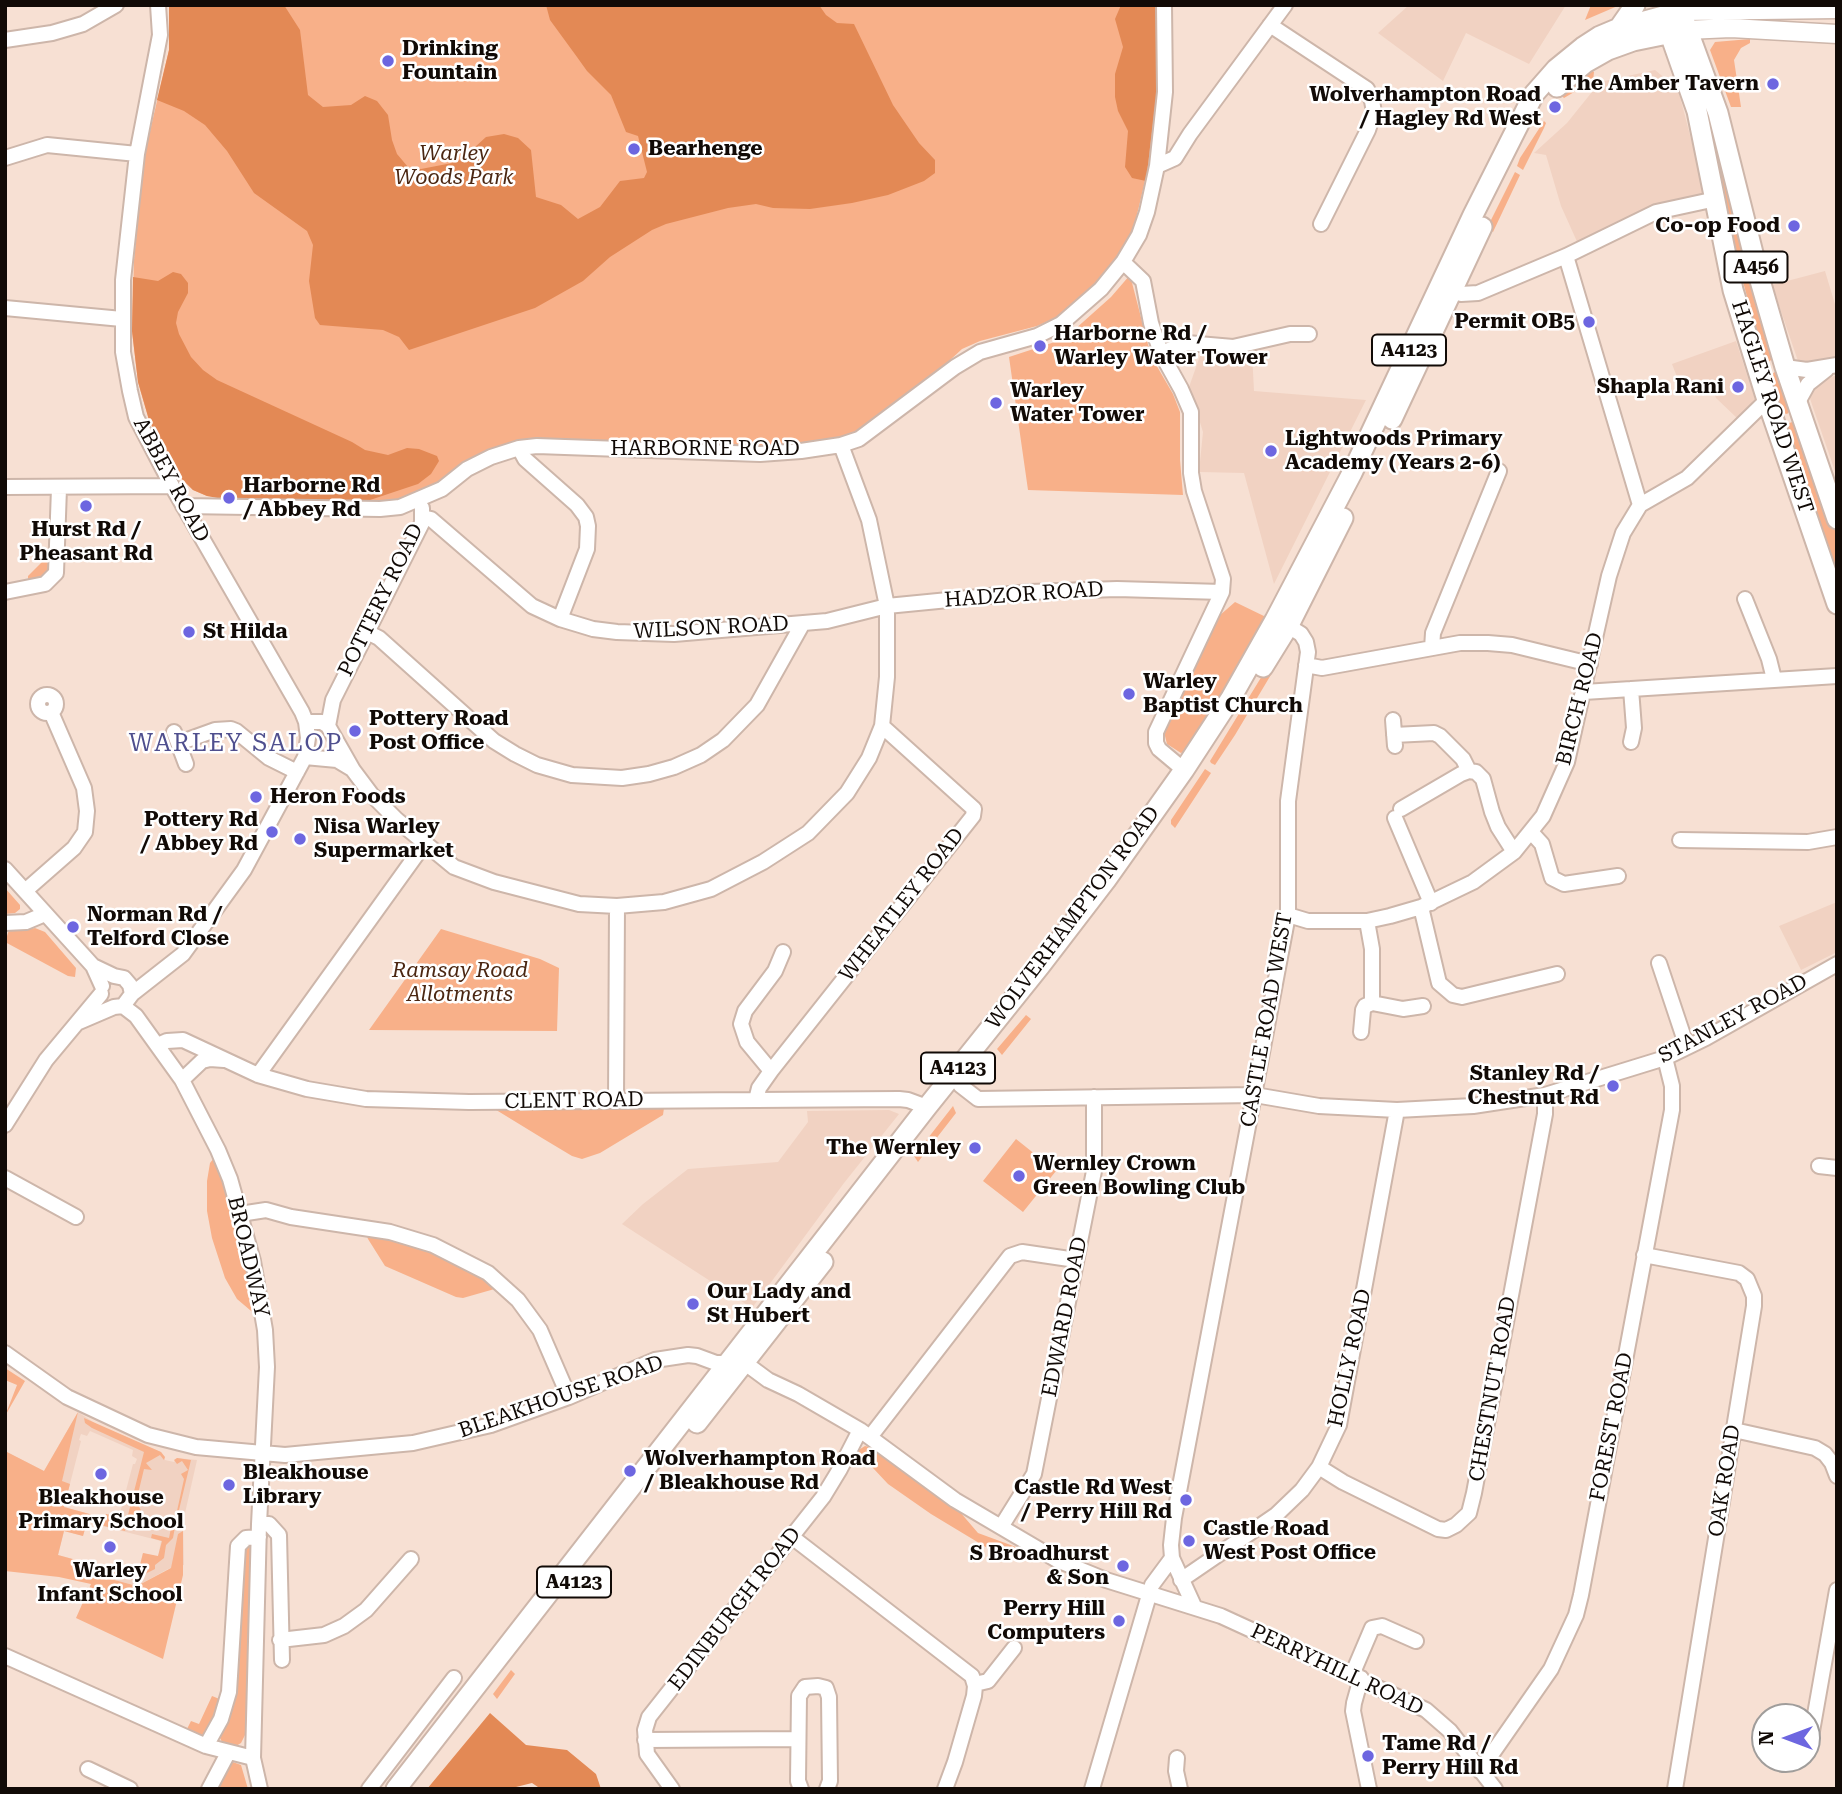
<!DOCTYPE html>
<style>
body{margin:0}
#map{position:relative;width:1842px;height:1794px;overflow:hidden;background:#f7e0d3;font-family:"Roboto Serif",serif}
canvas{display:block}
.frame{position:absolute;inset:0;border:7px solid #110a06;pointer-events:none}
.north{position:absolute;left:1751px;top:1703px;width:70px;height:70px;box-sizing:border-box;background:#fff;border:2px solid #a09d9b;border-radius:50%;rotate:270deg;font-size:19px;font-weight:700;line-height:28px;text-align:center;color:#110a06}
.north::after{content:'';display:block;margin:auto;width:24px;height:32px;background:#6d66e0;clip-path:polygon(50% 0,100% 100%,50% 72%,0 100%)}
</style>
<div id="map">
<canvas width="1842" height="1794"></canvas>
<div class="frame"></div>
<div class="north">N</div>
</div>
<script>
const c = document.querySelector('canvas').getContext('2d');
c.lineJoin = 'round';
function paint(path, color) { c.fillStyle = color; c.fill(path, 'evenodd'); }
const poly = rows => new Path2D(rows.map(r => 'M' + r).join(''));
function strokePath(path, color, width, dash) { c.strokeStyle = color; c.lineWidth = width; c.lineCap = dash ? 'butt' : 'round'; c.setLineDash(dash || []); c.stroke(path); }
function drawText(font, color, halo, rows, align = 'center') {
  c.font = font + ' "Roboto Serif",serif'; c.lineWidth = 5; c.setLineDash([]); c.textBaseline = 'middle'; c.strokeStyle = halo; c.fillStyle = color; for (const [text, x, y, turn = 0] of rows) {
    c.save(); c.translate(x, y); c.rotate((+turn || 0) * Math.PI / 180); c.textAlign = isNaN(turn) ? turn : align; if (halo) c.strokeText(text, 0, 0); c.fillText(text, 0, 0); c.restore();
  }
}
paint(poly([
 [1409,5,1566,5,1529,64,1466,33,1443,81,1378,33],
 [1655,70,1678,89,1706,197,1579,246,1561,206,1546,155,1534,153,1567,123,1600,82],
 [1825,271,1837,311,1837,356,1814,364,1798,361,1772,285],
 [1736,341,1755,399,1738,419,1716,398,1711,385,1684,395,1672,364],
 [1252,352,1254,391,1366,400,1274,584,1244,473,1199,472,1203,432,1189,387,1200,356],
 [1837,375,1837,477,1807,390,1810,385],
 [1837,902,1837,952,1801,970,1779,926],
 [889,1110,899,1114,844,1183,752,1308,622,1224,643,1204,688,1169,778,1162,808,1122,807,1111],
 [78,1412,96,1424,161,1452,165,1460,174,1462,177,1458,197,1460,183,1522,184,1565,168,1569,137,1586,56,1565,5,1451,44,1471],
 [90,1431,133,1450,132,1456,137,1459,135,1464,133,1464,119,1517,106,1514,104,1518,64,1507,81,1441,79,1440,81,1434,87,1436],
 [87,1522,161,1541,158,1557,143,1553,139,1569,135,1573,117,1566,116,1570,112,1569,111,1572,99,1569,100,1566,58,1555,64,1531,83,1536]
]), '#f1d2c2');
paint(poly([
 [169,5,1158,5,1156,110,1150,161,1133,231,1122,253,1105,278,1062,315,1037,326,980,341,962,349,933,376,862,431,842,439,790,445,724,447,545,440,451,476,419,494,384,504,207,496,193,490,181,478,166,455,149,420,138,382,132,331,134,260,141,189,146,148,169,50],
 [1591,5,1620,5,1585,20],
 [1750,39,1750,43,1741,48,1734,60,1741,107,1731,107,1710,50,1715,42],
 [1589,68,1594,72,1593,81,1564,98,1561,95],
 [1705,100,1776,357,1768,362,1764,358,1740,271],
 [1544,121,1546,123,1544,128,1523,170,1517,166,1520,158],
 [1515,172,1520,175,1493,232,1487,228],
 [1130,275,1151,356,1173,394,1180,412,1180,460,1183,495,1028,490,1009,357,1064,339,1111,297],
 [1776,371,1793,408,1787,414,1780,412,1770,376],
 [1795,421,1802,434,1837,536,1837,586,1784,425],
 [49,555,52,556,49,569,44,576,28,580,28,576],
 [1235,602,1268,618,1189,749,1181,753,1167,744,1163,728,1219,616],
 [1287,635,1291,636,1275,668,1235,735,1215,765,1211,763,1210,761],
 [1205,769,1211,773,1175,828,1171,824,1171,820],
 [5,888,20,905,20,909,15,913,5,914],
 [35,928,45,932,76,968,75,977,68,976,5,942,9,930,22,931],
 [441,929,540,959,559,968,557,1031,369,1030],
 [1026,1015,1031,1019,1002,1055,997,1049],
 [953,1106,956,1113,918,1162,914,1156],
 [493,1108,664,1108,663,1115,600,1153,582,1159,572,1156,542,1138],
 [1016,1139,1056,1171,1023,1212,983,1181],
 [214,1158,234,1212,249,1270,257,1316,237,1299,225,1278,212,1238,207,1211,207,1181,210,1163],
 [368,1233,449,1256,489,1280,498,1288,463,1298,456,1297,385,1266,368,1239,366,1234],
 [5,1368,25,1381,5,1416,17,1385,5,1380],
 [78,1412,62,1481,70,1484,64,1507,104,1518,106,1514,127,1519,144,1452,92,1428,85,1423,84,1418,161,1452,165,1457,164,1460,160,1455,146,1463,152,1470,144,1469,137,1498,144,1501,138,1505,143,1514,131,1520,128,1520,125,1531,87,1522,83,1536,64,1531,58,1555,94,1565,92,1574,137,1586,171,1568,178,1534,183,1531,183,1575,163,1659,76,1618,91,1584,59,1577,5,1571,5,1451,44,1471],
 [865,1446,873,1448,960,1512,978,1533,1016,1547,1013,1557,989,1549,931,1514,888,1484,857,1451],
 [177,1458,191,1460,179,1510,177,1511,184,1479,181,1474,188,1470,182,1461,177,1464,174,1460],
 [172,1523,175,1527,173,1538,166,1545,164,1558,155,1565,155,1569,133,1580,113,1574,117,1566,135,1573,139,1569,143,1553,158,1556,162,1541,151,1538,152,1534,169,1538],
 [243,1545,251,1545,252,1548,251,1592,246,1733,241,1743,236,1746,223,1744,219,1736],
 [511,1670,515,1674,497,1699,493,1694],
 [212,1696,222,1700,217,1714,205,1734,201,1735,187,1729,191,1721,199,1724],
 [230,1761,241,1765,248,1789,224,1789,218,1786]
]), '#f8b089');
paint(poly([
 [169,5,284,5,300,30,308,95,323,107,351,105,365,96,377,101,388,115,392,140,397,154,408,167,421,169,452,163,463,158,486,137,504,134,518,138,531,150,536,197,561,205,578,219,600,207,620,181,644,178,647,172,638,136,626,132,611,95,587,71,577,57,550,20,546,5,819,5,826,15,837,23,854,24,893,105,919,143,935,160,935,173,924,181,888,195,852,203,810,209,773,208,756,204,728,208,666,224,652,230,610,257,583,281,535,308,409,350,399,337,383,330,320,325,315,318,309,281,313,245,307,231,254,193,227,151,205,125,184,111,157,100,169,50],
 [1121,5,1158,5,1157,90,1146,181,1132,178,1125,167,1128,131,1118,111,1115,97,1115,74,1123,47,1115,19],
 [173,272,181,274,188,283,188,293,178,312,176,323,179,334,191,357,203,370,217,380,352,442,365,450,388,455,407,448,419,449,437,456,439,461,431,474,418,484,358,504,228,500,207,496,193,490,181,478,171,464,149,420,138,382,132,331,133,277,158,281],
 [490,1713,526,1745,567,1750,596,1774,601,1789,541,1789,532,1783,508,1789,427,1789]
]), '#e38955');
const minor = poly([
 [1270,25,1367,89,1372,101,1374,112,1368,130,1321,224],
 [5,40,52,33,83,24,116,5],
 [5,158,47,145,137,154],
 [1157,166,1175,158,1190,134,1285,5],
 [1566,256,1640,505],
 [1123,262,1143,281,1151,323,1161,353,1181,389,1191,412,1191,473,1194,491,1223,579,1222,592,1156,732,1156,743,1159,749,1184,770],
 [1453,291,1461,294,1478,293,1566,256,1656,212,1716,199],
 [5,308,122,319],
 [1161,353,1187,343,1233,347,1290,334,1309,334],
 [1785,367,1807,370,1837,365],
 [1798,402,1808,384,1827,369],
 [519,448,525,459,577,505,586,517,588,526,587,549,560,619],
 [5,487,172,486],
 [183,506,380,509,400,507,442,489,467,469,491,457,519,448,537,446,760,454,801,451,841,445,859,439,955,367,980,352,1037,336,1061,324,1101,289,1123,262,1139,235,1147,212,1157,166,1165,92,1164,5],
 [422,517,431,519,532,606,560,619,593,629,617,632,674,634,827,621,887,606,1030,592,1117,589,1222,592],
 [5,592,45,584,56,573,59,488],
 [1745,599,1769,659,1774,679],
 [367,632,379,638,494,741,515,754,537,765,572,775,622,778,649,774,674,767,701,755,723,740,757,705,803,623],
 [1432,648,1433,633,1499,471],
 [1306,665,1322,668,1460,643,1488,643,1512,645,1590,664],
 [1584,692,1837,676],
 '38 704a9 9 0 1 1 18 0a9 9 0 1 1-18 0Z',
 [1393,720,1395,746],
 [306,722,322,722,328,726,353,770,371,794,397,820,454,867,494,882,579,904,617,906,664,902,711,889,763,862,808,833,847,793,869,758,882,726,887,677,887,606,869,520,841,445],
 [328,726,333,700,422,523,422,508],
 [174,732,186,764],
 [1394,735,1434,733,1440,736,1463,759,1469,771],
 [1631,742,1634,728,1631,689],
 [179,743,215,730,231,729,236,731,269,758,297,772],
 [305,757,337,760,352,769],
 [1401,809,1461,774,1469,771,1476,772,1483,779,1492,812,1498,827,1514,852],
 [1395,818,1431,903],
 [1531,832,1542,844,1552,878,1564,884,1618,876],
 [1680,840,1808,842,1837,837],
 [5,869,93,966,102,986],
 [25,891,74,848,85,832,87,811,84,788,51,712],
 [1421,907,1439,983,1453,995,1462,997,1557,974],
 [1288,915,1308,921,1367,921,1390,916,1421,907,1473,882,1514,852,1543,816,1567,762,1609,576,1623,533,1640,505,1687,478,1767,400],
 [1367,921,1372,949,1372,1003],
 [5,923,26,922,45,914],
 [1659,963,1687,1047],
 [132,994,183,954,244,870,305,757,308,738,306,722,302,712,172,486,136,417,130,391,123,352,123,280,137,154,160,35,158,5],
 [123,1006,136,1016,182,1080,218,1150,230,1179,253,1261,265,1330,267,1367,259,1524,253,1758,260,1789],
 [79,1022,114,1007,123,1006,132,994,130,985,124,978,114,976,93,966],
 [1361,1032,1363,1010,1365,1006,1372,1003,1403,1009,1423,1006],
 [158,1045,167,1041,183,1040,258,1075,307,1089,366,1099,469,1102,899,1099,908,1100,927,1107],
 [771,1071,747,1042,741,1024,745,1011,775,971,783,952],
 [258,1075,425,843],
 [182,1080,202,1061,210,1059,224,1060],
 [960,1085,978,1099,1255,1095,1319,1106,1397,1110,1473,1106,1545,1095,1665,1058,1706,1038,1837,964],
 [756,1100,759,1088,771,1071,973,816,974,809,882,726],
 [616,1101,617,906],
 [5,1125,46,1060,101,994],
 [1819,1166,1837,1168],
 [5,1178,76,1217],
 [240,1214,266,1210,291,1217,390,1232,433,1245,488,1273,518,1300,540,1330,569,1397],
 [1644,1255,1739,1273,1747,1279,1754,1296,1754,1306,1675,1789],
 [5,1353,67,1397,148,1435,196,1447,285,1455,413,1443,491,1425,569,1397,655,1360,688,1355,697,1356,716,1363,745,1363,768,1380,798,1394,860,1430,955,1500,1057,1560,1106,1580,1221,1616,1426,1710,1450,1731,1495,1789],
 [1734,1430,1815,1448,1825,1454,1832,1463,1837,1476],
 [870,1437,1010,1256,1022,1252,1076,1260],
 [1319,1467,1343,1482,1438,1529,1446,1530,1456,1525,1469,1513,1474,1493,1545,1114,1545,1095],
 [259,1524,269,1524,279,1535,282,1660],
 [1001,1527,1034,1474,1094,1171,1094,1097],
 [792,1537,972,1676,975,1686,974,1696,955,1762,945,1789],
 [1181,1580,1276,1515,1302,1490,1319,1467,1339,1425,1397,1110],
 [1194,1606,1172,1558,1171,1545,1174,1518,1288,915,1288,801,1308,652,1306,642,1301,634,1280,621],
 [280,1640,324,1635,344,1626,366,1610,411,1559],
 [5,1656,206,1746,253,1758],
 [1352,1675,1372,1628,1382,1626,1416,1641],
 [1361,1678,1354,1703,1353,1711,1369,1789],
 [975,1684,988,1681,1014,1648],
 [1811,1737,1837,1590],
 [645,1740,798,1739],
 [206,1746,221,1719,229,1692,238,1546,246,1538,259,1537],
 [1177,1758,1176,1771,1180,1789],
 [88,1769,130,1789],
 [1480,1771,1551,1669,1576,1615,1581,1595,1672,1110,1672,1086,1665,1058],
 [209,1789,228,1753],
 [369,1789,454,1678],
 [672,1789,647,1754,645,1730,649,1717,823,1497,840,1469,860,1430],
 [801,1789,798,1781,799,1696,805,1687,818,1686,826,1688,829,1697,830,1781,827,1789],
 [1092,1789,1152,1585,1172,1558]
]);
const major = poly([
 [1682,11,1837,9],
 [1687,30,1731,28,1837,34]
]);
const highway = poly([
 [1665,20,1697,111,1733,290,1767,400,1837,604],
 [1684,20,1718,113,1759,277,1785,367,1837,519],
 [1619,28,1635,5],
 [1557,87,1585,63,1608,50,1633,41,1687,30],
 [1392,419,1482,227],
 [1263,667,1289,625,1343,518],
 [697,1423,823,1262],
 [396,1789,927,1107,1040,966,1106,880,1184,770,1231,698,1275,620,1352,473,1473,215,1534,94,1556,69,1583,47,1600,36,1619,28,1682,11]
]);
strokePath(minor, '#cdb6aa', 18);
strokePath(major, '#cdb6aa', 21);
strokePath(highway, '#cdb6aa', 23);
strokePath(minor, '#fff', 14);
strokePath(major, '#fff', 18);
strokePath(highway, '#fff', 19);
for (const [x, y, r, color] of [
 [388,61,7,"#6d66e0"],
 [1773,84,7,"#6d66e0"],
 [1555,107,7,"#6d66e0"],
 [634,149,7,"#6d66e0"],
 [1794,226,7,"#6d66e0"],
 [1589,322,7,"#6d66e0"],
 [1040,346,7,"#6d66e0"],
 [1738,387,7,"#6d66e0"],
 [996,403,7,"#6d66e0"],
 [1271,451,7,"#6d66e0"],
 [229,498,7,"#6d66e0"],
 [86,506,7,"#6d66e0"],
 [189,632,7,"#6d66e0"],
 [1129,694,7,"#6d66e0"],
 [355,731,7,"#6d66e0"],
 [256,797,7,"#6d66e0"],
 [272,832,7,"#6d66e0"],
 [300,839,7,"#6d66e0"],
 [73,927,7,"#6d66e0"],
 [1613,1086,7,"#6d66e0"],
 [975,1148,7,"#6d66e0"],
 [1019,1176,7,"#6d66e0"],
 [693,1304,7,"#6d66e0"],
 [630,1471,7,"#6d66e0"],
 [101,1474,7,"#6d66e0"],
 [229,1485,7,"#6d66e0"],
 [1186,1500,7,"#6d66e0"],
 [1189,1541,7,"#6d66e0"],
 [110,1547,7,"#6d66e0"],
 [1123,1566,7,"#6d66e0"],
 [1119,1621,7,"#6d66e0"],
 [1368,1756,7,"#6d66e0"]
]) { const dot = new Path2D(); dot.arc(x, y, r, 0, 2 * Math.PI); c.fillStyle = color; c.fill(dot); strokePath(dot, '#fff', 2.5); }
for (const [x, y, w] of [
 [1756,267,63],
 [1409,350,74],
 [958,1068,74],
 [574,1582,74]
]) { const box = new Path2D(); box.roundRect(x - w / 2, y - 15.5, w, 31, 5); c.fillStyle = '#fff'; c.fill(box); strokePath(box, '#110a06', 2); }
drawText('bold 19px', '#110a06', null, [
 ["A456",1756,267],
 ["A4123",1409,350],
 ["A4123",958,1068],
 ["A4123",574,1582]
]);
drawText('bold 21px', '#110a06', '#fff', [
 ["Drinking",402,49],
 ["Fountain",402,73],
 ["The Amber Tavern",1759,84,"right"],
 ["Wolverhampton Road",1541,95,"right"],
 ["/ Hagley Rd West",1541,119,"right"],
 ["Bearhenge",648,149],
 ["Co-op Food",1780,226,"right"],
 ["Permit OB5",1575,322,"right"],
 ["Harborne Rd /",1054,334],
 ["Warley Water Tower",1054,358],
 ["Shapla Rani",1724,387,"right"],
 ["Warley",1010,391],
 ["Water Tower",1010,415],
 ["Lightwoods Primary",1285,439],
 ["Academy (Years 2-6)",1285,463],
 ["Harborne Rd",243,486],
 ["/ Abbey Rd",243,510],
 ["Hurst Rd /",86,530,"center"],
 ["Pheasant Rd",86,554,"center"],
 ["St Hilda",203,632],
 ["Warley",1143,682],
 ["Baptist Church",1143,706],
 ["Pottery Road",369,719],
 ["Post Office",369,743],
 ["Heron Foods",270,797],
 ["Pottery Rd",258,820,"right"],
 ["/ Abbey Rd",258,844,"right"],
 ["Nisa Warley",314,827],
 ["Supermarket",314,851],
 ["Norman Rd /",87,915],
 ["Telford Close",87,939],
 ["Stanley Rd /",1599,1074,"right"],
 ["Chestnut Rd",1599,1098,"right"],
 ["The Wernley",961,1148,"right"],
 ["Wernley Crown",1033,1164],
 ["Green Bowling Club",1033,1188],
 ["Our Lady and",707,1292],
 ["St Hubert",707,1316],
 ["Wolverhampton Road",644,1459],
 ["/ Bleakhouse Rd",644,1483],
 ["Bleakhouse",243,1473],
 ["Library",243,1497],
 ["Castle Rd West",1172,1488,"right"],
 ["/ Perry Hill Rd",1172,1512,"right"],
 ["Bleakhouse",101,1498,"center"],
 ["Primary School",101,1522,"center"],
 ["Castle Road",1203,1529],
 ["West Post Office",1203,1553],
 ["S Broadhurst",1109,1554,"right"],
 ["& Son",1109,1578,"right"],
 ["Warley",110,1571,"center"],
 ["Infant School",110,1595,"center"],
 ["Perry Hill",1105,1609,"right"],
 ["Computers",1105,1633,"right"],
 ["Tame Rd /",1382,1744],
 ["Perry Hill Rd",1382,1768]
], 'left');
drawText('italic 21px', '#4b2712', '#fff', [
 ["Warley",454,154],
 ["Woods Park",454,178],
 ["Ramsay Road",460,971],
 ["Allotments",460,995]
]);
drawText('21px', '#110a06', '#fff', [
 ["HAGLEY ROAD WEST",1772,407,72],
 ["HARBORNE ROAD",705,449],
 ["ABBEY ROAD",171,480,62],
 ["HADZOR ROAD",1024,595,-4],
 ["POTTERY ROAD",381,600,-64],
 ["WILSON ROAD",711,628,-3],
 ["BIRCH ROAD",1580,699,-76],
 ["WHEATLEY ROAD",902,905,-52],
 ["WOLVERHAMPTON ROAD",1073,918,-53],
 ["STANLEY ROAD",1733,1019,-28],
 ["CASTLE ROAD WEST",1267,1020,-80],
 ["CLENT ROAD",574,1101,-1],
 ["BROADWAY",248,1257,77],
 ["EDWARD ROAD",1065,1317,-79],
 ["HOLLY ROAD",1350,1358,-78],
 ["CHESTNUT ROAD",1493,1389,-80],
 ["BLEAKHOUSE ROAD",561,1397,-19],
 ["FOREST ROAD",1612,1427,-79],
 ["OAK ROAD",1725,1481,-81],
 ["EDINBURGH ROAD",735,1609,-52],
 ["PERRYHILL ROAD",1337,1670,25]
]);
c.letterSpacing = '2px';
drawText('24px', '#4f4f8e', '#fff', [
 ["WARLEY SALOP",236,744]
]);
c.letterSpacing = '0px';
</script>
